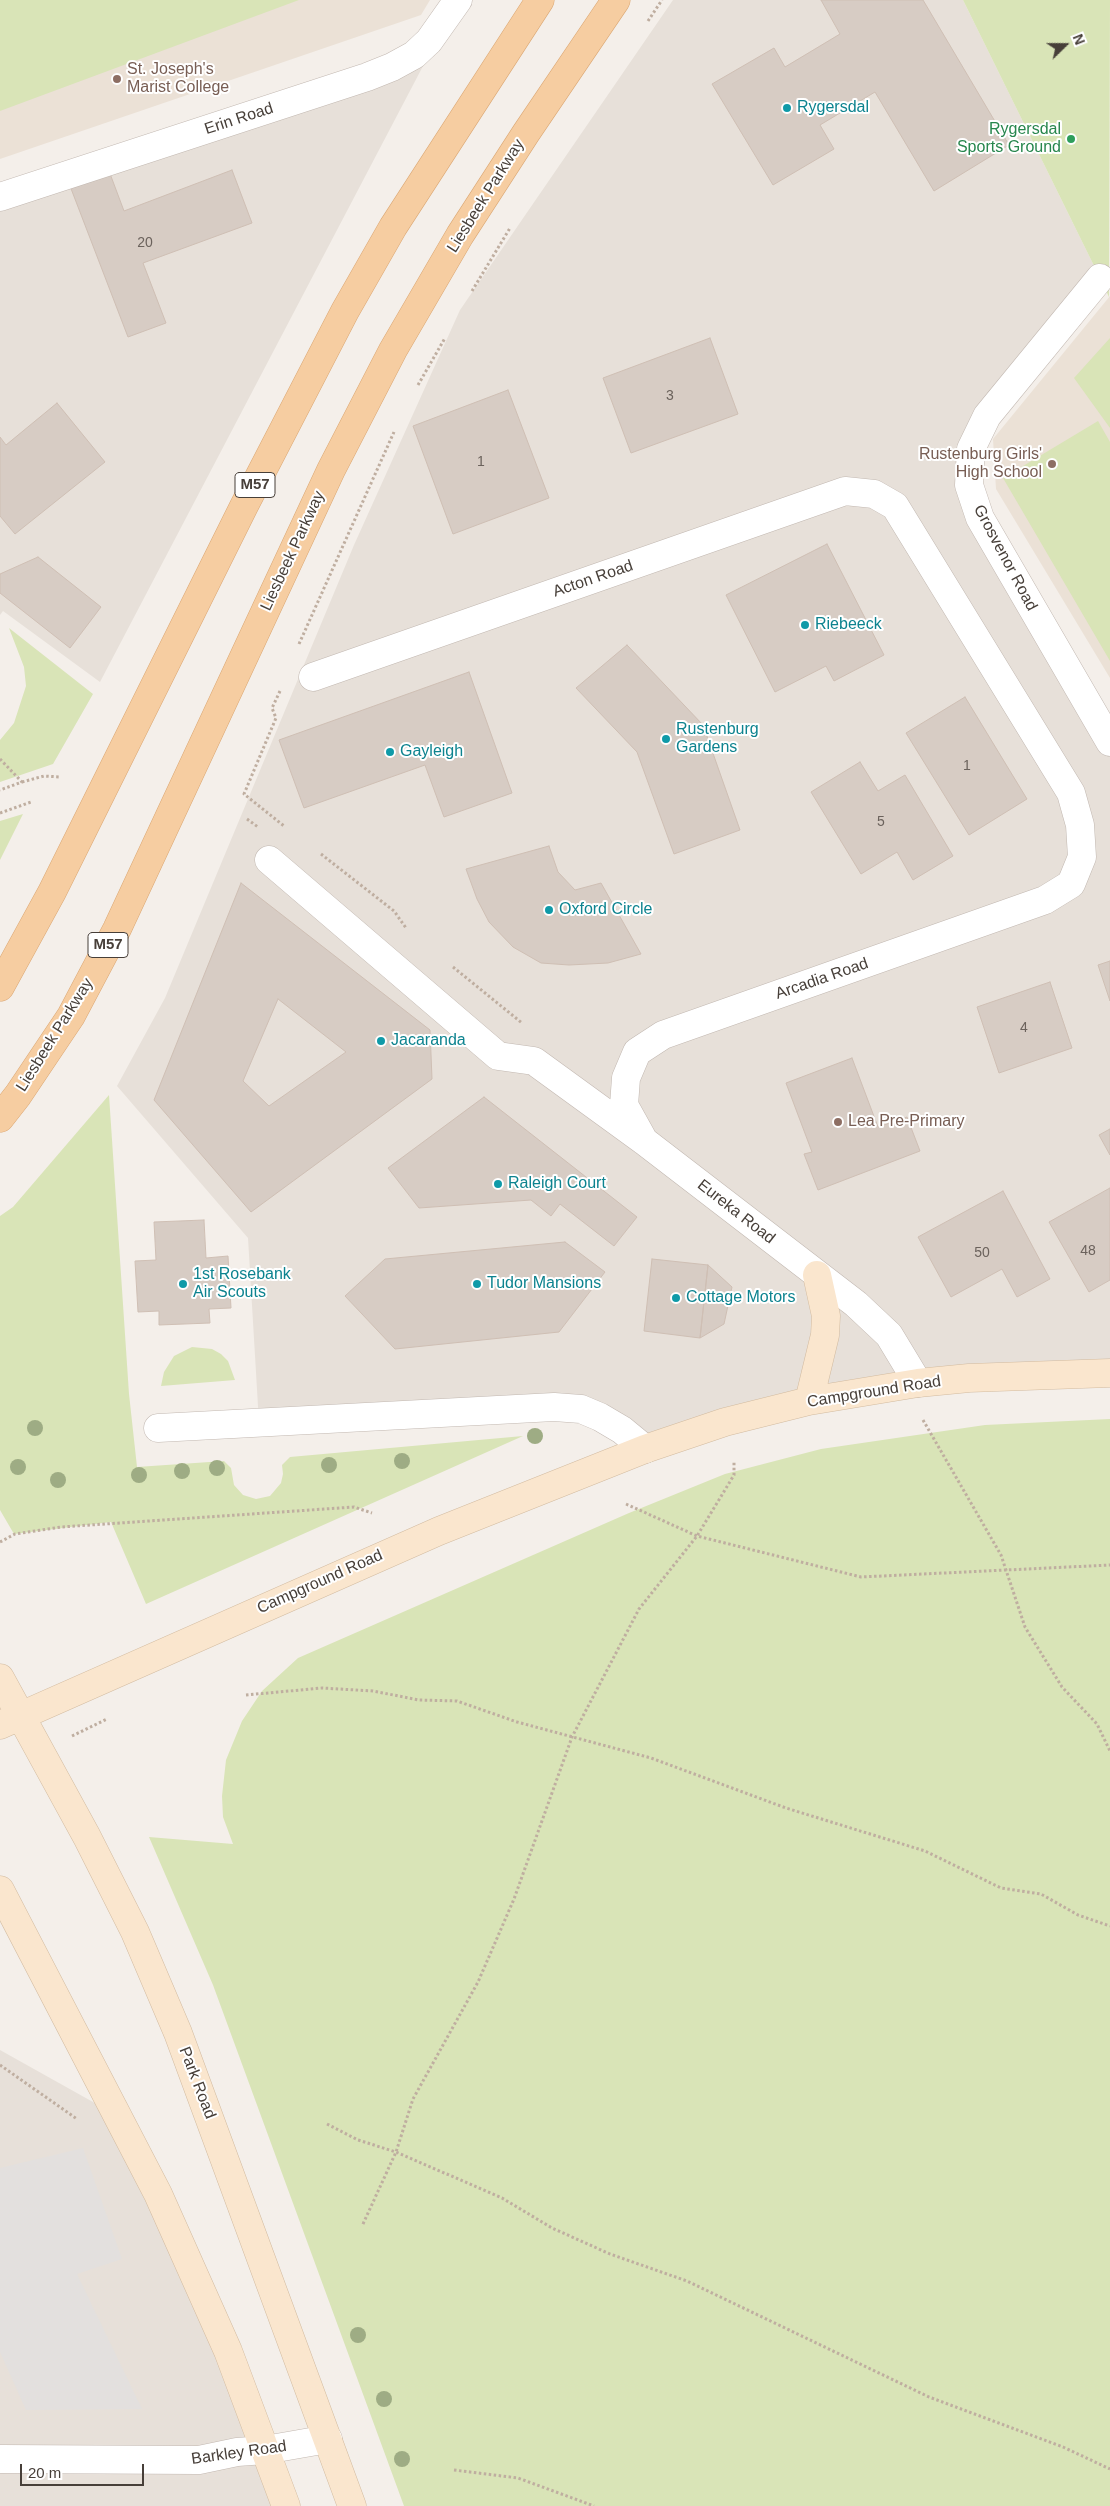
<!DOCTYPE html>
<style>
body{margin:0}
#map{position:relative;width:1110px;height:2506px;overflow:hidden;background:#f4efea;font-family:Helvetica,sans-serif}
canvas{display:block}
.north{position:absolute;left:1040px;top:20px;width:50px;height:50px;-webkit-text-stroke:4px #fff;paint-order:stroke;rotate:68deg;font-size:14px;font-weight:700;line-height:20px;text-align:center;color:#473f39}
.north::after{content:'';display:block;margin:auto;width:18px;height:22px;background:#473f39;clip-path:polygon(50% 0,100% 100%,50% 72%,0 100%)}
.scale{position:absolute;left:20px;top:2464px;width:124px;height:22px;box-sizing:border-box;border:2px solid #473f39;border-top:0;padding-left:6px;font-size:15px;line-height:18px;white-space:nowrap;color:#473f39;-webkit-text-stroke:4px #fff;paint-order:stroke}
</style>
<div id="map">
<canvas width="1110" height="2506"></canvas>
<div class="north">N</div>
<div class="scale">20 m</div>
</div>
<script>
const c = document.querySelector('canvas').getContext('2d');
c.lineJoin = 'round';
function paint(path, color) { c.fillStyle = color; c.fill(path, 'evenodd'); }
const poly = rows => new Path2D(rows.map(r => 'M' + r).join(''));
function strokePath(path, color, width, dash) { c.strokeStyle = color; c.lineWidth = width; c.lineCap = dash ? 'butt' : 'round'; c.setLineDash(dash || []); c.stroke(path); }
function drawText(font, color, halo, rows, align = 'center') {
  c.font = font + ' Helvetica,sans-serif'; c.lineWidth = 4; c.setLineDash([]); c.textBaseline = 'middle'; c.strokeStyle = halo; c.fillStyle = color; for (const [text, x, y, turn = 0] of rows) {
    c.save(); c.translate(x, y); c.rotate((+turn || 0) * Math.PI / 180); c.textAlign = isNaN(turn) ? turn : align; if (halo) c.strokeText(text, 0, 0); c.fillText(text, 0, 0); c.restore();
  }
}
paint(poly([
 [673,0,963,0,1100,278,1018,380,969,485,1110,742,1110,1373,969,1378,645,1449,600,1417,259,1423,248,1238,117,1086,165,998,354,545,460,310],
 [455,5,100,682,3,611,0,615,0,197,367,77],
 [0,2050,118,2116,286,2506,0,2506]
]), '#e7e0d9');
paint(poly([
 [0,0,430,0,421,15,0,159],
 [1110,296,1110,678,996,489,993,439]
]), '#ebe1d6');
paint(poly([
 [0,0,299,0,0,111],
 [963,0,1110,0,1109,297,1100,278],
 [1110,338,1110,428,1074,378],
 [1098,421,1110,442,1110,661,1003,478],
 [9,628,93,694,53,764,0,782,0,740,14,723,26,686,24,667],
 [23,814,0,860,0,821],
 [109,1095,129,1394,137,1467,224,1461,231,1468,234,1485,243,1495,256,1499,270,1496,281,1483,283,1474,282,1465,290,1457,523,1436,146,1604,111,1522,14,1534,0,1510,0,1216,13,1207],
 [192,1347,212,1349,221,1354,228,1361,235,1380,161,1386,164,1372,174,1356],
 [1110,1419,1110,2506,404,2506,213,1985,149,1837,233,1844,223,1817,222,1796,226,1760,242,1721,262,1691,298,1658,629,1513,725,1474,821,1449,985,1425]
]), '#d9e4b7');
paint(poly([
 [83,2148,122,2259,77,2274,142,2409,26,2410,0,2352,0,2168]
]), '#e3e0de');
const building = poly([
 [821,0,923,0,1009,145,934,191,875,92,820,125,834,149,773,185,712,84,774,48,785,67,840,34,821,0],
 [232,170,252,223,143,263,166,323,128,337,70,186,109,171,124,211,232,170],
 [710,338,738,414,631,453,603,378,710,338],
 [508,390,549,498,453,534,413,426,508,390],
 [57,403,105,462,15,534,0,516,0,437,6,445,57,403],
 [827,544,884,655,834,681,826,666,775,692,726,595,827,544],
 [38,557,101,607,70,648,0,593,0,574,38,557],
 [627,645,703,725,740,830,674,854,637,752,576,688,627,645],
 [469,672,512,793,444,817,425,765,304,808,279,740,469,672],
 [965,697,1027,799,969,835,906,733,965,697],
 [860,762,878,791,905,775,953,856,913,880,897,852,861,874,811,792,860,762],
 [549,846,558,872,575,890,601,883,641,954,608,963,569,965,541,963,513,947,489,922,477,899,466,869,549,846],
 [241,883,430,1030,432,1079,251,1212,154,1100,241,883],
 [278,999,346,1052,269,1106,243,1081,278,999],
 [1110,961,1110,1001,1098,965,1110,961],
 [1050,982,1072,1048,999,1073,977,1007,1050,982],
 [852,1058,878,1127,907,1117,920,1151,818,1190,804,1154,812,1152,786,1083,852,1058],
 [484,1097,637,1217,614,1246,560,1204,551,1216,531,1200,419,1208,388,1168,484,1097],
 [1110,1129,1110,1155,1099,1135,1110,1129],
 [1110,1188,1110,1280,1089,1292,1049,1222,1110,1188],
 [1003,1191,1050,1279,1017,1297,1002,1269,951,1297,918,1237,1003,1191],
 [204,1220,206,1258,228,1256,231,1308,209,1309,210,1323,159,1325,159,1311,138,1312,135,1261,156,1260,154,1222,204,1220],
 [565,1242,605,1272,559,1332,395,1349,345,1296,385,1259,565,1242],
 [652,1259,708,1265,700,1338,644,1331,652,1259],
 [708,1265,732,1287,724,1324,700,1338,708,1265]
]);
paint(building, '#d7ccc4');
strokePath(building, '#cfbfb4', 1);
const street = poly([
 [0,197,367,77,392,67,414,55,429,41,458,0],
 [1100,278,987,416,971,449,969,485,980,518,1110,742],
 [313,677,845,491,874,494,895,506,1071,793,1080,825,1082,857,1071,884,1045,900,663,1035,637,1052,626,1078,624,1105,644,1141],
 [269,860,498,1056,534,1061,644,1141,856,1304,889,1335,918,1383],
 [158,1428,554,1407,581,1409,600,1417,622,1430,645,1449],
 [0,2459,199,2460,237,2452,265,2450,328,2439]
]);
const secondary = poly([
 [809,1401,825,1335,826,1316,817,1275],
 [0,1678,87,1837,135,1932,178,2033,352,2506],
 [0,1725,439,1531,645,1449,725,1422,809,1401,918,1383,969,1378,1110,1373],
 [0,1890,158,2194,228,2351,286,2506]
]);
const primary = poly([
 [0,987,52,892,244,506,345,311,393,227,540,0],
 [0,1118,18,1095,71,1016,117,929,331,470,393,350,460,235,526,133,616,0]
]);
strokePath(street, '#c2b8b1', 29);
strokePath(secondary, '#d2bba0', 29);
strokePath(primary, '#daa672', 29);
strokePath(poly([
 [648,21,662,0],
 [472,291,510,228],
 [418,385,445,338],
 [299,644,394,432],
 [280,691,272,708,276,718,244,794,284,826],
 [0,759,22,782,0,790],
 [22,782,44,776,60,777],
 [0,813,31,802],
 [247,819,258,827],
 [321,854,394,911,406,928],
 [453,967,522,1023],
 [923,1420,1001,1555,1025,1627,1062,1687,1097,1724,1110,1751],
 [626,1504,697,1536,861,1577,1110,1565],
 [0,1542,15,1534,61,1527,354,1507,372,1513],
 [246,1695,322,1688,373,1691,419,1700,457,1701,517,1722,651,1758,786,1808,925,1851,1001,1888,1041,1894,1078,1915,1110,1926],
 [72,1736,107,1719],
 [0,2065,77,2119],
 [327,2124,358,2140,396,2152,502,2198,552,2228,610,2254,687,2281,929,2397,1063,2447,1110,2469],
 [363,2224,396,2152,413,2099,478,1982,514,1899,572,1737,639,1609,697,1536,734,1475,734,1461],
 [454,2470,518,2478,594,2506]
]), '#bfaea0', 3, [2.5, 2.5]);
strokePath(street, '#fff', 28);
strokePath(secondary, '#fae6ce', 28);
strokePath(primary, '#f6cda1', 28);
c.fillStyle = '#9eac84';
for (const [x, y] of [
 [35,1428],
 [535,1436],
 [402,1461],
 [329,1465],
 [18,1467],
 [217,1468],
 [182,1471],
 [139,1475],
 [58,1480],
 [358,2335],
 [384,2399],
 [402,2459]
]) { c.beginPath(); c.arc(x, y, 8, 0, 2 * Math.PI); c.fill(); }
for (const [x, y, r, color] of [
 [117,79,5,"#8d6e63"],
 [787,108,5,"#0f9aa8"],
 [1071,139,5,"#2e9e5b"],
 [1052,464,5,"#8d6e63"],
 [805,625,5,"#0f9aa8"],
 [666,739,5,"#0f9aa8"],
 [390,752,5,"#0f9aa8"],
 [549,910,5,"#0f9aa8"],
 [381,1041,5,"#0f9aa8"],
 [838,1122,5,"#8d6e63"],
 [498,1184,5,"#0f9aa8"],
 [183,1284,5,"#0f9aa8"],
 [477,1284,5,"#0f9aa8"],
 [676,1298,5,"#0f9aa8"]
]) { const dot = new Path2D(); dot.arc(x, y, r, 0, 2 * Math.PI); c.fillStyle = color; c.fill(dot); strokePath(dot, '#fff', 2); }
drawText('14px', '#6b625c', null, [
 ["20",145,243],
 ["3",670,396],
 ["1",481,462],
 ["1",967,766],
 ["5",881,822],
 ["4",1024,1028],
 ["48",1088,1251],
 ["50",982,1253]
]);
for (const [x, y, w] of [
 [255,485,40],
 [108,945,40]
]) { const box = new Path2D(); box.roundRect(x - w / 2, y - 12.5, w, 25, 4); c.fillStyle = '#fff'; c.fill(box); strokePath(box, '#473f39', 1); }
drawText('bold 15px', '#473f39', null, [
 ["M57",255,485],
 ["M57",108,945]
]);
drawText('16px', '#785e54', '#fff', [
 ["St. Joseph's",127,70],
 ["Marist College",127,88],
 ["Rustenburg Girls'",1042,455,"right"],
 ["High School",1042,473,"right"],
 ["Lea Pre-Primary",848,1122]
], 'left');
drawText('16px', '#0d838f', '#fff', [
 ["Rygersdal",797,108],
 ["Riebeeck",815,625],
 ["Rustenburg",676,730],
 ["Gardens",676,748],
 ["Gayleigh",400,752],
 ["Oxford Circle",559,910],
 ["Jacaranda",391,1041],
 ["Raleigh Court",508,1184],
 ["1st Rosebank",193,1275],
 ["Air Scouts",193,1293],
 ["Tudor Mansions",487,1284],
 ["Cottage Motors",686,1298]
], 'left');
drawText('16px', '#473f39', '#fff', [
 ["Erin Road",239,119,-18],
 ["Liesbeek Parkway",486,196,-58],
 ["Liesbeek Parkway",293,551,-65],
 ["Grosvenor Road",1005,558,62],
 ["Acton Road",593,579,-19],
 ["Arcadia Road",822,979,-19],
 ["Liesbeek Parkway",55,1035,-58],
 ["Eureka Road",736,1212,38],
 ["Campground Road",874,1392,-9],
 ["Campground Road",320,1582,-24],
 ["Park Road",197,2083,69],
 ["Barkley Road",239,2453,-8]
]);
drawText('16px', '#27864d', '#fff', [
 ["Rygersdal",1061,130],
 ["Sports Ground",1061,148]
], 'right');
</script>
